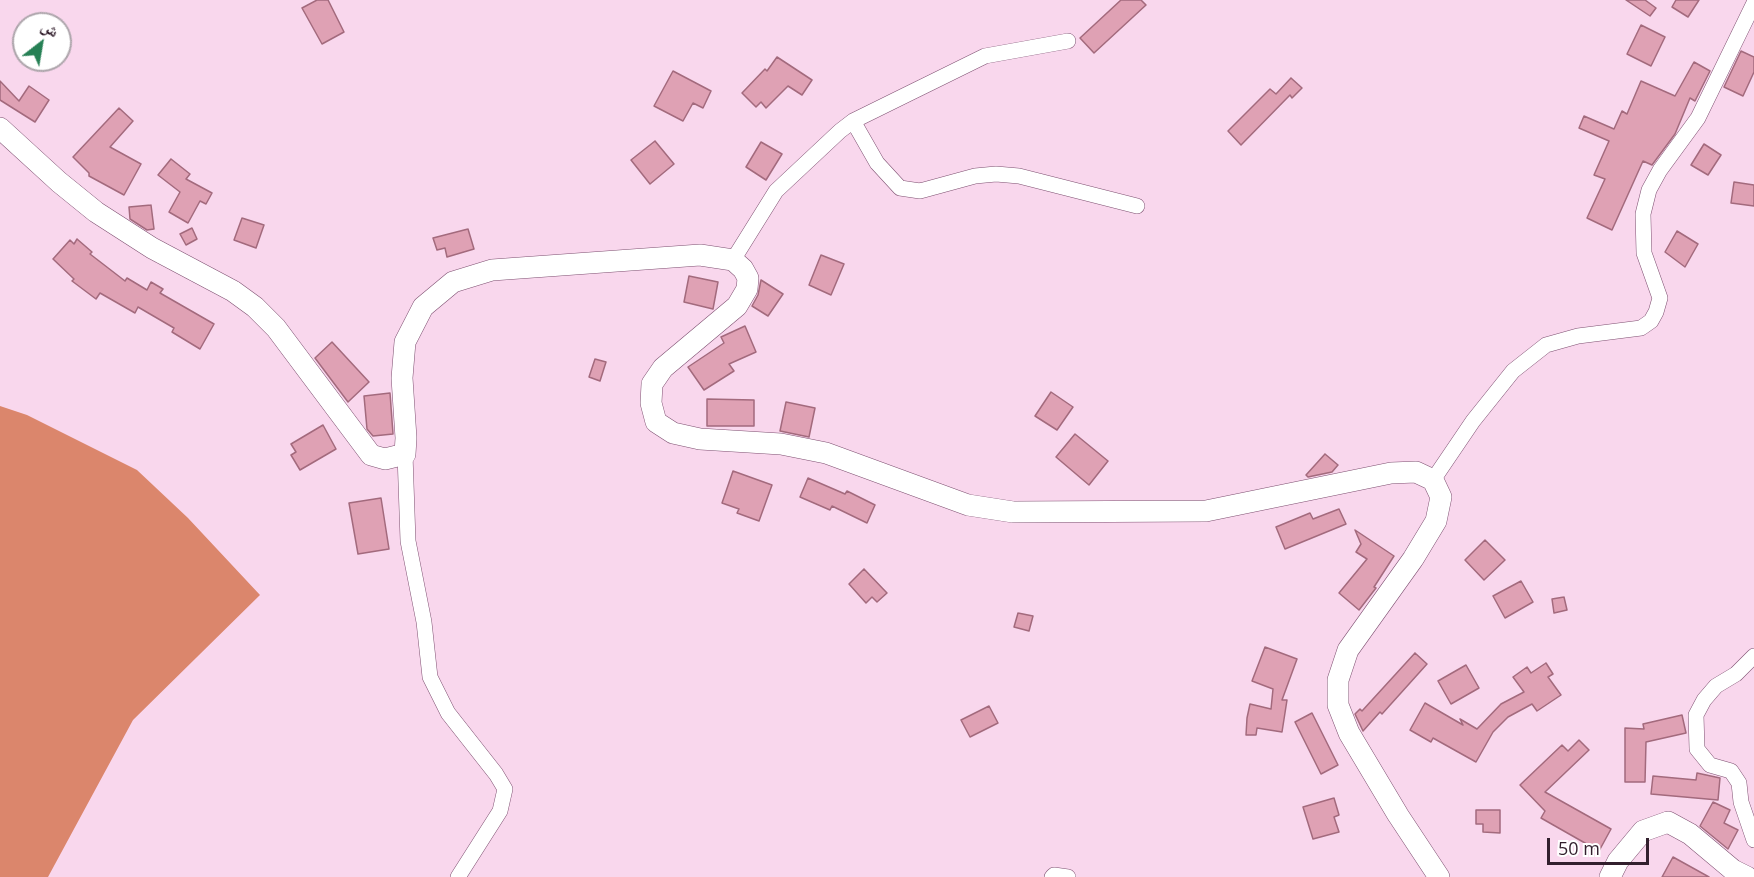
<!DOCTYPE html>
<meta charset="utf-8">
<style>
body{margin:0}
#map{position:relative;width:1754px;height:877px;overflow:hidden;background:#f9d7ed;font-family:"Open Sans","Noto Naskh Arabic",sans-serif}
canvas{display:block}
.north{position:absolute;left:12px;top:12px;width:60px;height:60px;box-sizing:border-box;background:#fff;border:2px solid #ada5ab;border-radius:50%;rotate:31deg;font-size:16px;font-weight:700;line-height:24px;text-align:center;color:#321f2d}
.north::after{content:'';display:block;margin:auto;width:21px;height:27px;background:#268055;clip-path:polygon(50% 0,100% 100%,50% 72%,0 100%)}
.scale{position:absolute;left:1547px;top:838px;width:102px;height:27px;box-sizing:border-box;border:3px solid #321f2d;border-top:0;padding-left:8px;font-size:18px;line-height:21px;white-space:nowrap;color:#321f2d;-webkit-text-stroke:4px #fff;paint-order:stroke}
</style>
<div id="map">
<canvas width="1754" height="877"></canvas>
<div class="north">ش</div>
<div class="scale">50 m</div>
</div>
<script>
const c = document.querySelector('canvas').getContext('2d');
c.lineJoin = 'round';
function paint(path, color) { c.fillStyle = color; c.fill(path, 'evenodd'); }
const poly = rows => new Path2D(rows.map(r => 'M' + r).join(''));
function strokePath(path, color, width, dash) { c.strokeStyle = color; c.lineWidth = width; c.lineCap = dash ? 'butt' : 'round'; c.setLineDash(dash || []); c.stroke(path); }
paint(poly([
 [0,406,27,415,137,470,188,518,260,595,133,720,48,877,0,877]
]), '#db866c');
const building = poly([
 [317,0,328,0,344,32,322,44,302,8,317,0],
 [1121,0,1141,0,1146,5,1094,53,1080,38,1121,0],
 [1626,0,1645,0,1656,8,1650,16,1626,0],
 [1676,0,1699,0,1688,17,1672,7,1676,0],
 [1641,25,1665,37,1651,66,1627,54,1641,25],
 [1741,51,1754,57,1754,72,1743,96,1724,87,1741,51],
 [777,57,812,80,802,95,788,86,766,108,761,102,756,107,742,93,765,69,767,71,777,57],
 [1694,62,1710,71,1695,101,1690,98,1675,134,1652,165,1643,161,1612,230,1587,218,1605,179,1594,175,1609,141,1579,128,1584,116,1614,129,1622,111,1627,114,1641,81,1675,96,1694,62],
 [673,71,711,91,703,108,693,103,683,121,654,106,673,71],
 [1291,78,1302,88,1292,98,1290,95,1241,145,1228,131,1270,89,1276,94,1291,78],
 [0,81,19,101,29,86,49,100,35,122,0,100,0,81],
 [119,108,133,121,110,147,141,164,124,195,89,176,89,173,73,157,119,108],
 [655,141,674,164,650,184,631,160,655,141],
 [761,142,782,154,766,180,746,167,761,142],
 [1704,144,1721,155,1708,175,1691,165,1704,144],
 [171,159,190,174,186,179,212,193,206,204,200,201,188,223,169,212,180,192,158,175,171,159],
 [1734,182,1754,185,1754,206,1731,203,1734,182],
 [151,205,154,229,147,230,130,219,129,207,151,205],
 [242,218,264,225,256,248,234,240,242,218],
 [192,228,197,239,186,245,180,234,192,228],
 [468,229,474,249,447,257,445,248,437,250,433,238,468,229],
 [1677,231,1698,244,1685,267,1665,252,1677,231],
 [77,239,92,252,90,254,125,281,127,278,147,290,151,282,163,289,160,293,214,324,200,349,172,332,174,328,138,307,135,313,100,293,96,299,72,281,74,279,53,259,70,240,74,244,77,239],
 [821,255,844,264,831,295,809,285,821,255],
 [689,276,718,282,713,309,684,302,689,276],
 [761,280,783,294,768,316,752,306,758,295,761,280],
 [745,326,756,352,729,364,734,371,704,390,688,367,724,343,721,337,745,326],
 [332,342,369,382,348,402,315,358,332,342],
 [595,359,606,362,600,381,589,377,595,359],
 [1051,392,1073,407,1057,430,1035,416,1051,392],
 [390,393,393,434,373,436,367,429,364,396,390,393],
 [707,399,754,400,754,426,707,426,707,399],
 [786,402,815,408,809,437,780,431,786,402],
 [323,425,336,449,300,470,291,455,296,452,291,444,323,425],
 [1075,434,1108,461,1089,485,1056,457,1075,434],
 [1325,454,1338,465,1332,472,1308,477,1306,475,1325,454],
 [733,471,772,485,759,521,737,513,739,509,722,503,733,471],
 [808,478,845,494,847,491,875,505,867,523,832,506,830,510,800,497,808,478],
 [381,498,389,549,358,554,349,503,381,498],
 [1339,509,1346,524,1285,549,1276,527,1310,513,1313,519,1339,509],
 [1355,530,1394,556,1374,587,1376,588,1359,610,1339,593,1367,559,1356,552,1361,544,1355,530],
 [1485,540,1505,560,1484,580,1465,560,1485,540],
 [864,569,887,593,877,602,872,597,866,603,849,584,864,569],
 [1521,581,1533,602,1505,618,1493,596,1521,581],
 [1564,597,1567,610,1554,613,1552,599,1564,597],
 [1018,613,1033,616,1029,631,1014,627,1018,613],
 [1265,647,1297,659,1282,700,1287,700,1282,732,1257,728,1256,735,1246,735,1247,718,1250,704,1271,709,1273,689,1252,681,1265,647],
 [1415,653,1427,664,1382,714,1380,712,1363,731,1355,714,1360,709,1362,711,1415,653],
 [1546,663,1553,674,1548,677,1561,695,1537,711,1532,704,1508,717,1493,732,1476,762,1433,738,1431,742,1410,730,1425,703,1463,725,1460,719,1477,729,1501,704,1524,692,1513,677,1527,667,1531,673,1546,663],
 [1466,665,1479,688,1451,704,1438,681,1466,665],
 [989,706,998,723,970,737,961,720,989,706],
 [1312,713,1338,765,1321,774,1295,722,1312,713],
 [1682,715,1686,733,1646,742,1645,782,1625,782,1625,728,1644,729,1643,724,1682,715],
 [1579,740,1589,750,1545,792,1611,829,1599,851,1541,818,1545,811,1520,785,1562,745,1568,751,1579,740],
 [1697,773,1720,778,1718,800,1651,794,1653,776,1696,780,1697,773],
 [1334,798,1339,815,1334,817,1339,832,1313,839,1303,807,1334,798],
 [1713,802,1730,810,1724,823,1738,830,1728,849,1700,826,1713,802],
 [1476,810,1500,810,1500,833,1483,832,1483,824,1476,824,1476,810],
 [1673,857,1709,877,1662,877,1673,857]
]);
paint(building, '#dfa1b4');
strokePath(building, '#a36a7d', 1.5);
const minor = poly([
 [853,121,877,163,900,188,920,191,975,176,996,174,1019,176,1137,206],
 [733,260,776,191,840,131,853,121,985,56,1068,41],
 [405,454,408,541,424,622,430,677,448,713,496,774,505,789,500,811,458,877],
 [1433,480,1473,421,1513,371,1546,345,1578,336,1641,328,1651,321,1656,312,1660,298,1644,253,1643,214,1649,190,1660,170,1698,118,1754,3],
 [1754,656,1736,674,1716,686,1704,700,1696,715,1697,749,1710,765,1731,771,1739,783,1741,802,1754,840],
 [1052,877,1054,875,1068,877]
]);
const secondary = poly([
 [0,128,59,182,96,212,152,248,233,291,255,307,276,328,371,455,385,459,405,454,406,438,402,378,405,342,423,307,453,282,492,270,700,255,733,260,743,269,748,278,747,289,737,306,663,368,652,384,651,403,656,422,673,433,700,439,781,444,826,453,968,505,1013,512,1206,511,1391,473,1416,472,1433,480,1441,497,1436,521,1413,559,1348,650,1338,680,1338,705,1349,733,1398,815,1439,877],
 [1610,877,1618,861,1643,831,1668,822,1690,834,1733,870,1747,877]
]);
strokePath(minor, '#7e5071', 16);
strokePath(secondary, '#7e5071', 22);
strokePath(minor, '#fff', 15);
strokePath(secondary, '#fff', 21);
</script>
